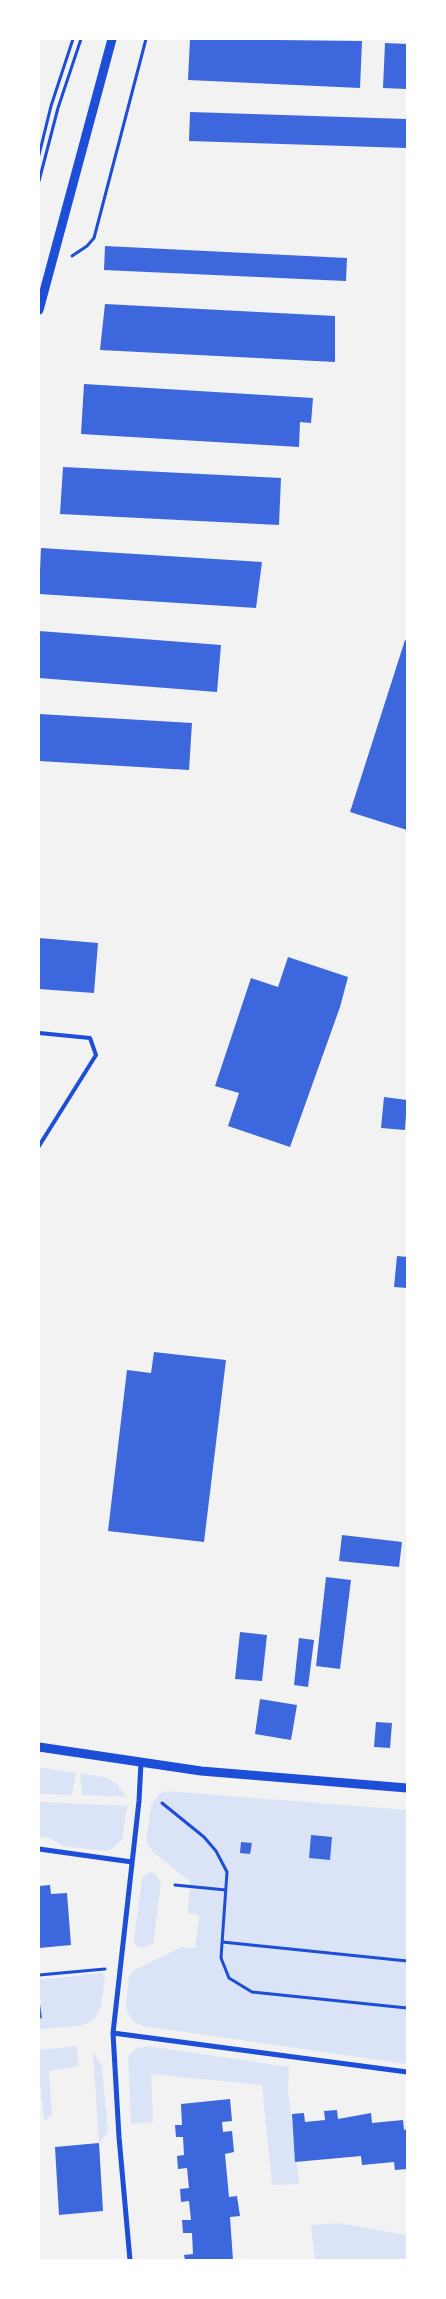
<!DOCTYPE html>
<style>
body{margin:0}
#map{position:relative;width:446px;height:2299px;overflow:hidden;background:#f2f2f2;font-family:Poppins,sans-serif}
canvas{display:block}
.frame{position:absolute;inset:0;border:40px solid #fff;pointer-events:none}
</style>
<div id="map">
<canvas width="446" height="2299"></canvas>
<div class="frame"></div>
</div>
<script>
const c = document.querySelector('canvas').getContext('2d');
c.lineJoin = 'round';
function paint(path, color) { c.fillStyle = color; c.fill(path, 'evenodd'); }
const poly = rows => new Path2D(rows.map(r => 'M' + r).join(''));
function strokePath(path, color, width, dash) { c.strokeStyle = color; c.lineWidth = width; c.lineCap = dash ? 'butt' : 'round'; c.setLineDash(dash || []); c.stroke(path); }
paint(poly([
 [39,1767,76,1773,72,1795,39,1794],
 [80,1773,108,1778,117,1784,126,1797,82,1795],
 [166,1791,407,1810,407,2064,143,2026,133,2021,127,2011,126,2003,129,1976,134,1970,182,1947,195,1948,199,1915,188,1913,190,1881,153,1852,146,1842,151,1805,159,1794],
 [39,1802,127,1806,122,1840,110,1850,104,1851,63,1846,50,1838,39,1837],
 [149,1872,155,1873,161,1883,153,1944,141,1948,136,1945,134,1940,142,1878],
 [102,1973,105,1977,101,2006,94,2020,80,2026,39,2029,39,2019,42,2018,39,1980],
 [77,2046,78,2066,49,2071,52,2115,44,2121,39,2073,39,2050],
 [147,2046,289,2067,288,2089,299,2184,272,2185,262,2085,151,2074,153,2122,131,2124,128,2056,136,2049],
 [93,2052,102,2066,108,2132,99,2143],
 [338,2223,407,2235,407,2260,315,2260,311,2225]
]), '#dbe4f7');
paint(poly([
 [190,39,362,41,360,88,188,80],
 [385,43,407,44,407,89,383,88],
 [190,112,407,119,407,148,189,141],
 [105,246,347,258,346,281,104,270],
 [105,304,335,316,335,362,100,350],
 [84,384,313,398,311,423,300,422,299,447,81,434],
 [63,467,281,478,279,525,60,514],
 [41,548,262,562,256,608,39,594],
 [39,631,221,645,217,692,39,678],
 [405,640,407,641,407,830,350,812],
 [39,714,192,723,189,770,39,761],
 [39,938,98,943,94,993,39,989],
 [288,957,348,977,340,1007,290,1147,228,1126,239,1093,215,1086,251,978,278,987],
 [384,1097,407,1100,405,1130,381,1128],
 [397,1256,407,1257,407,1288,394,1287],
 [154,1352,226,1360,204,1542,108,1531,127,1370,151,1373],
 [342,1535,402,1542,399,1567,339,1561],
 [326,1577,351,1580,340,1669,316,1666],
 [240,1632,267,1635,262,1681,235,1679],
 [299,1638,314,1640,308,1687,294,1685],
 [260,1699,297,1705,291,1740,255,1734],
 [376,1722,392,1723,390,1748,374,1747],
 [311,1835,332,1837,330,1860,309,1858],
 [241,1842,252,1843,250,1854,240,1853],
 [50,1885,51,1894,67,1893,71,1945,39,1948,39,1886],
 [39,1996,42,2018,39,2019],
 [230,2099,232,2121,222,2122,223,2132,232,2131,234,2152,225,2154,229,2197,237,2196,240,2216,230,2217,233,2260,185,2260,184,2255,193,2254,192,2233,183,2233,182,2220,191,2220,189,2201,181,2202,180,2189,189,2188,187,2168,178,2169,177,2156,184,2155,183,2137,176,2137,175,2125,182,2125,181,2104],
 [337,2110,338,2119,371,2113,372,2123,403,2120,404,2130,407,2129,407,2169,395,2170,394,2162,362,2165,361,2156,295,2162,292,2114,304,2113,305,2122,325,2120,324,2111],
 [99,2143,103,2211,59,2215,55,2147]
]), '#3d67dc');
strokePath(poly([
 [39,155,51,106,73,39],
 [39,181,58,108,81,39],
 [72,256,87,246,94,238,146,39],
 [162,1803,204,1837,216,1851,227,1872,221,1958,229,1978,252,1992,407,2008],
 [175,1885,226,1890],
 [222,1942,407,1961],
 [39,1975,105,1969]
]), '#1d4ed8', 3);
strokePath(poly([
 [39,1033,90,1038,96,1055,39,1146]
]), '#1d4ed8', 4);
strokePath(poly([
 [39,1849,132,1862],
 [113,2033,407,2072],
 [130,2260,119,2137,113,2033,139,1801,141,1762]
]), '#1d4ed8', 5);
strokePath(poly([
 [39,310,112,39],
 [39,1747,201,1771,407,1788]
]), '#1d4ed8', 9);
</script>
